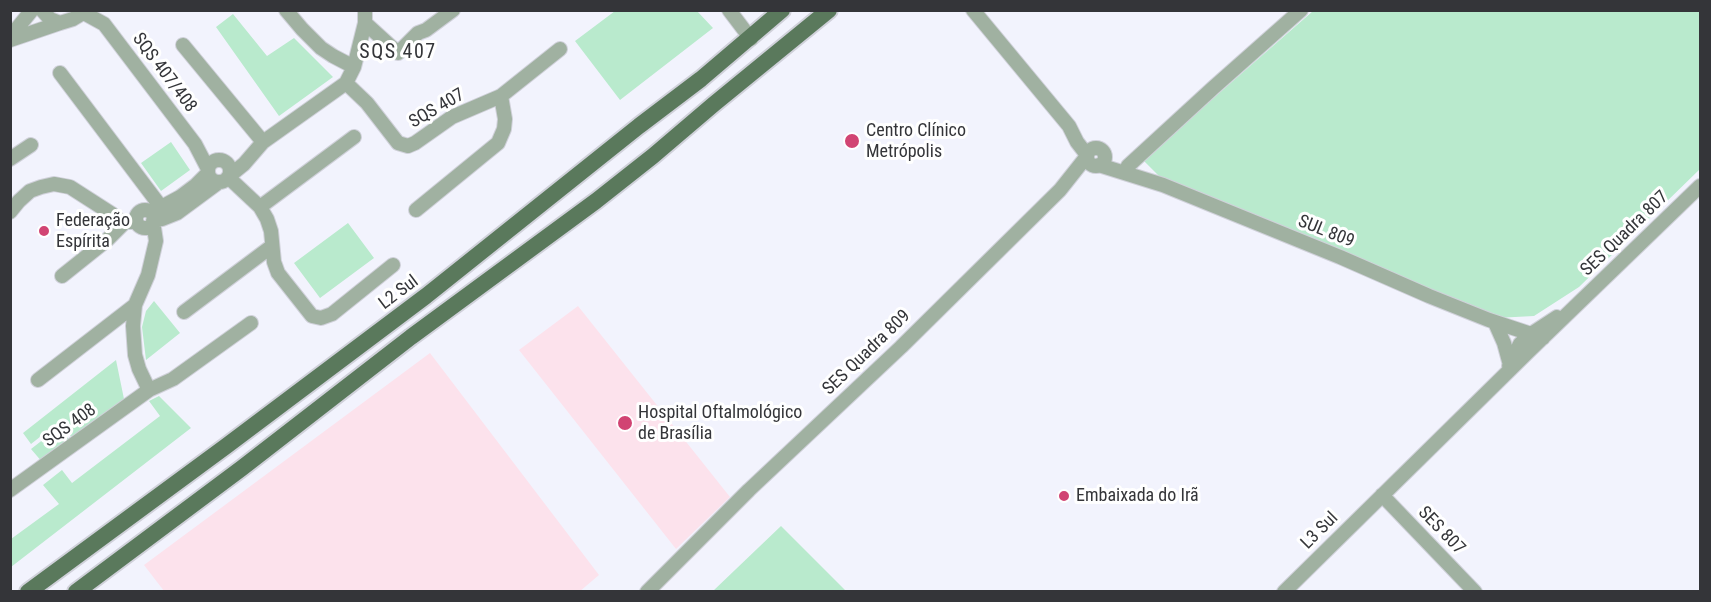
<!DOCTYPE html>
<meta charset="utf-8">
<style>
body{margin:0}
#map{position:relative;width:1711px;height:602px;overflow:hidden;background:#f2f3fd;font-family:"Roboto Condensed",sans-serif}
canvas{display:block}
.frame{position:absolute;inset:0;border:12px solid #343539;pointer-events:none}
</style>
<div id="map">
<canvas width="1711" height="602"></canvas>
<div class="frame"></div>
</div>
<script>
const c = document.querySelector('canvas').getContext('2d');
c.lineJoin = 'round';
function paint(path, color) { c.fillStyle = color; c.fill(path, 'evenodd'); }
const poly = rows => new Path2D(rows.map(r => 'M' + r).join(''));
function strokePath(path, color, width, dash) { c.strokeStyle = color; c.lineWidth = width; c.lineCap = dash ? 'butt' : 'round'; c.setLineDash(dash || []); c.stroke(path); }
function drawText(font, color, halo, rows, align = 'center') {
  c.font = font + ' "Roboto Condensed",sans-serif'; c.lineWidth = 6; c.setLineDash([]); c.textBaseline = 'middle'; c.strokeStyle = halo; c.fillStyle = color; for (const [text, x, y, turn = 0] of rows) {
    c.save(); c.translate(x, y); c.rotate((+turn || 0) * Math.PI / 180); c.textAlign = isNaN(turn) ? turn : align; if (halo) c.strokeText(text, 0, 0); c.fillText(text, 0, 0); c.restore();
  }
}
paint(poly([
 [578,306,730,497,676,549,519,350],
 [430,353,599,575,579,592,164,591,144,565]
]), '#fce2ec');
paint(poly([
 [615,11,697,11,713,28,620,100,575,41],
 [1313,11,1700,11,1700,169,1579,287,1534,316,1496,318,1159,176,1144,161,1210,101],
 [233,14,267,56,294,38,333,77,279,116,216,27],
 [171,142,190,170,161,191,141,163],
 [348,223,374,258,320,298,294,263],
 [154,301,180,333,146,360,142,327,146,311],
 [116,360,124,399,73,439,59,422,31,444,23,433],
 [159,396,191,428,11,567,11,539,59,504,43,485,62,470,72,483,160,416,149,401],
 [58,428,71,441,43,463,31,449],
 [781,526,846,591,713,591]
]), '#b9eacd');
const minor = poly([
 [42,10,50,19,60,23,73,19,88,10],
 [286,10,302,29,321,48,333,56,354,67],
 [729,10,751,39],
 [973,10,1069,126,1077,142,1087,155],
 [84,13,104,24,195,144,208,169],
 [365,23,398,53,418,33,426,30,453,10],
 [10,37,32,10],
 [10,40,60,23],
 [183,45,263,142],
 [60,73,161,207],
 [346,83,367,103,398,143,408,146,415,143,452,117,501,96,560,49],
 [354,137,260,207,228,177,244,164,263,142,346,83,354,67,365,23,365,10],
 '1087 157a9 9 0 1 1 18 0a9 9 0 1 1-18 0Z',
 [10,159,31,145],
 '208 171a11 11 0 1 1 22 0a11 11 0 1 1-22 0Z',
 [1099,165,1163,185,1340,257,1429,296,1489,320,1543,338],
 [1125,172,1128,166,1213,88,1301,10],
 [260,207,267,219,271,231,274,262,278,273,312,316,321,318,332,314,393,265],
 [416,210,498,143,504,129,505,119,501,96],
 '136 219a9 9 0 1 1 18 0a9 9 0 1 1-18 0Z',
 [154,211,180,197,196,185,208,173],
 [10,212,19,201,30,191,41,187,54,184,70,187,112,214,119,220,125,222,136,222],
 [154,220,162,219,177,213,219,182],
 [62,276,107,240,125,222],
 [184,312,272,246],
 [1496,325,1504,343,1510,365],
 [1509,366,1520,344,1531,334,1557,317],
 [38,380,135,305],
 [149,390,173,379,251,323],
 [10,490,149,390,139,369,135,355,133,326,135,305,148,275,156,241,153,221],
 [1382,495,1475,592],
 [647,592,749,490,901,347,1060,190,1087,156],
 [1284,592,1529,351,1700,186]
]);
const major = poly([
 [28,592,225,447,426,296,639,126,701,79,782,10],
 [76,592,242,468,411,337,596,201,653,156,714,104,829,10]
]);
strokePath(minor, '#d0d1da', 16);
strokePath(major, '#d0d1da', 20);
strokePath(minor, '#a0b1a1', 14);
strokePath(major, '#5a795c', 16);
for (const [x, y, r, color] of [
 [852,141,8,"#d14473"],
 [44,231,6,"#d14473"],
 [625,423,8,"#d14473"],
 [1064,496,6,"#d14473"]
]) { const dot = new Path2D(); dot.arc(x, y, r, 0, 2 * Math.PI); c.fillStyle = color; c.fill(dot); strokePath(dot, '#fff', 2); }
drawText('18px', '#343539', '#fff', [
 ["SQS 407/408",164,73,53],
 ["SQS 407",437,109,-30],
 ["SUL 809",1326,232,22],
 ["SES Quadra 807",1625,234,-44],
 ["L2 Sul",399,293,-37],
 ["SES Quadra 809",867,353,-44],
 ["SQS 408",70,426,-36],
 ["L3 Sul",1320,531,-45],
 ["SES 807",1441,531,46]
]);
drawText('18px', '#343539', '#fff', [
 ["Centro Clínico",866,131],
 ["Metrópolis",866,152],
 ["Federação",56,221],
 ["Espírita",56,242],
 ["Hospital Oftalmológico",638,413],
 ["de Brasília",638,434],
 ["Embaixada do Irã",1076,496]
], 'left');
c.letterSpacing = '1.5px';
drawText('20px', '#343539', '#fff', [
 ["SQS 407",398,53]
]);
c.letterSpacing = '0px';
</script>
